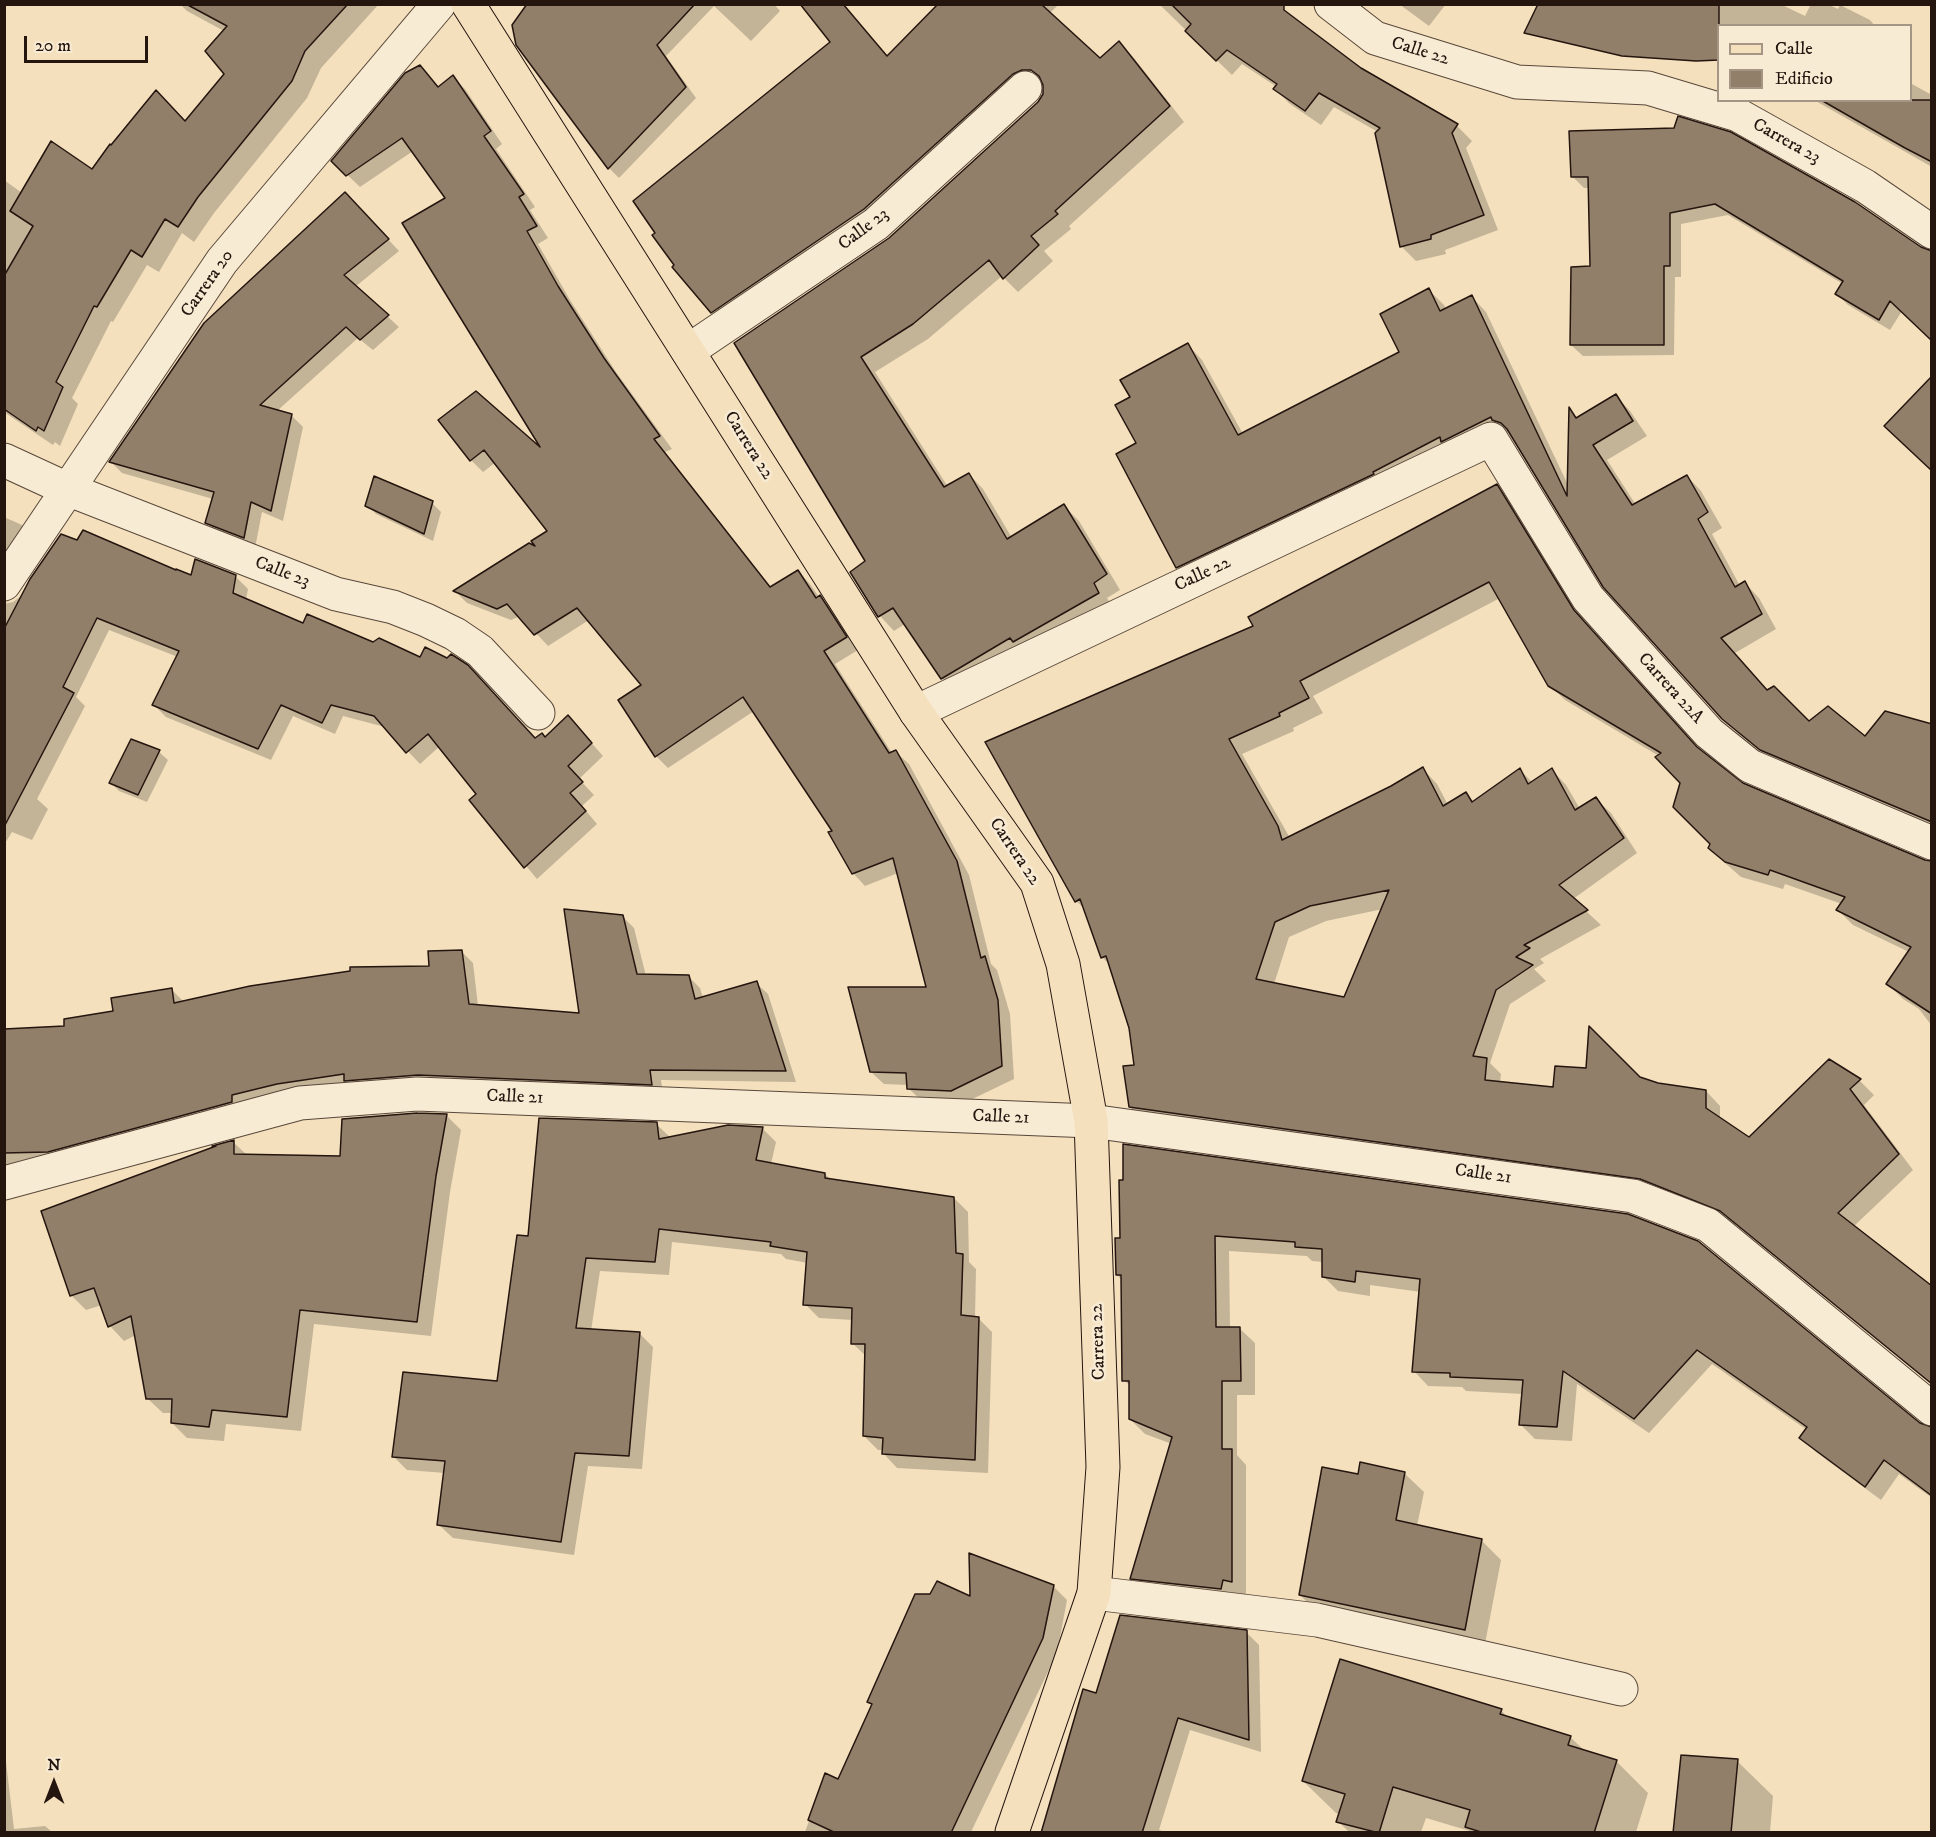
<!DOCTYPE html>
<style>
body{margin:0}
#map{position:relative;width:1936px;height:1837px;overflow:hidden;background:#f4e0bd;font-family:"IM FELL DW Pica",serif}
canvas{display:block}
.frame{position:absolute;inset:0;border:6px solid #25150f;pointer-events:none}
.legend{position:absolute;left:1717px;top:24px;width:195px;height:78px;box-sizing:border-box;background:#f8ebd4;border:2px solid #a49585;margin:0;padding:8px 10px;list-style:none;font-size:18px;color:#25150f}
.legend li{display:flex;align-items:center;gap:12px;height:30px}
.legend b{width:30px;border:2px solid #a49585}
.north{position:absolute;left:24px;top:1753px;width:60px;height:60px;-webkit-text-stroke:4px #f8ebd4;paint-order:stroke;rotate:0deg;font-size:16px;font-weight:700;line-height:24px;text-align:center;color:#25150f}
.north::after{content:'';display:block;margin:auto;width:21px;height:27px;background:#25150f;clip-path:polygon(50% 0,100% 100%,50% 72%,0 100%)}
.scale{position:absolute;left:24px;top:36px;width:124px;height:27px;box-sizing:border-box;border:3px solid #25150f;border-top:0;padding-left:8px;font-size:18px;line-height:21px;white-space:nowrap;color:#25150f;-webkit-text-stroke:4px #f8ebd4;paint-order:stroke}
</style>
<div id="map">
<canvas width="1936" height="1837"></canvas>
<div class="frame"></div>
<ul class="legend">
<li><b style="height:8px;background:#f4e0bd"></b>Calle</li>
<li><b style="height:16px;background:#917f69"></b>Edificio</li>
</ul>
<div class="north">N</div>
<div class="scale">20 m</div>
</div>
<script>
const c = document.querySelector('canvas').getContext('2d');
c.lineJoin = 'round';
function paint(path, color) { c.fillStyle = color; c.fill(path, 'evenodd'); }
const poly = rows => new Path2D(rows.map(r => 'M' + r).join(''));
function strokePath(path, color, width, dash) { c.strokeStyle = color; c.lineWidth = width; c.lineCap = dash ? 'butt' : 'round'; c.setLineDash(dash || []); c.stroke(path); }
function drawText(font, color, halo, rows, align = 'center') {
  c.font = font + ' "IM FELL DW Pica",serif'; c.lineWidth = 5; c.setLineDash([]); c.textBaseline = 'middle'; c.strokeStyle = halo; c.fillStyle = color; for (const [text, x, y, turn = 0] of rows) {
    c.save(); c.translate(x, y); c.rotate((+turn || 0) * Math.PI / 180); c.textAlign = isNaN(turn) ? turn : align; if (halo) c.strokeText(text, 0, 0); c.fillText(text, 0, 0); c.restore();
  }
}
paint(poly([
 [180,4,379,4,321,68,307,98,214,213,194,242,182,233,159,272,147,265,113,322,111,321,72,398,78,404,60,446,55,442,53,445,4,412,4,180,22,193,92,171,185,123,226,74,224,31,187,11],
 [530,4,774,4,780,11,751,41,714,6,666,56,696,98,619,178,609,168],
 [940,4,1059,4,1049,14,1100,60,1119,43,1134,58,1184,122,1069,226,1071,229,1044,251,1053,261,1018,292,1002,276,928,339,875,372,948,487,969,474,983,489,1012,538,1064,506,1079,521,1120,590,1107,598,1113,608,957,693,942,678,905,624,894,631,880,616,852,573,867,561,736,343,890,239,1039,103,1044,94,1045,84,1036,84,726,327,712,312,857,21,888,57],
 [1159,4,1272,4,1360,69,1457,126,1472,141,1466,148,1498,230,1445,250,1446,254,1416,261,1401,246,1378,132,1334,107,1321,125,1290,104,1275,89,1277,87,1242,64,1232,75],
 [1399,4,1446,4,1429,26],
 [1704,4,1780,4,1805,16,1811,4,1827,4,1838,9,1840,5,1870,20,1875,26,1718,26],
 [453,77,465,89,502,144,496,149,535,207,530,210,548,238,538,244,570,300,616,372,672,449,665,452,771,588,798,571,810,584,819,597,832,609,858,650,835,664,892,753,896,752,909,764,969,875,991,964,997,970,1010,1014,1014,1079,964,1103,921,1100,908,1088,908,1085,884,1084,871,1072,928,989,898,873,865,886,853,873,834,832,754,711,668,768,656,756,643,685,589,620,548,646,520,616,511,620,467,603,455,591,540,550,550,531,496,462,483,472,471,460,440,420,545,453,447,199,413,151,360,187,333,161,432,80,439,88],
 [1910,83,1932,95,1932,167,1814,100,1910,100],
 [1571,132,1921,249,1902,311,1890,330,1848,305,1837,294,1843,284,1728,215,1681,224,1681,277,1675,277,1674,355,1583,356,1571,345,1591,268,1590,188,1584,188,1573,177],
 [356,205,399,251,355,287,399,327,373,350,358,338,277,411,291,415,303,427,283,521,262,512,255,548,218,534,207,522,213,499,122,473,111,462],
 [1429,290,1444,305,1446,310,1472,297,1486,312,1568,485,1570,410,1578,419,1616,396,1630,411,1647,436,1607,460,1636,505,1687,476,1701,491,1722,528,1712,534,1740,586,1745,583,1759,598,1776,629,1735,653,1768,691,1808,723,1865,739,1932,726,1932,830,1776,764,1739,734,1723,718,1513,436,1506,431,1192,582,1177,567,1138,444,1132,397,1188,345,1202,360,1243,434,1401,353],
 [1496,486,1511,501,1588,627,1701,753,1742,785,1932,863,1932,1026,1919,1009,1903,999,1888,984,1909,952,1853,925,1838,910,1842,904,1785,884,1783,889,1741,877,1725,863,1710,848,1712,844,1682,783,1659,756,1565,700,1549,685,1500,598,1313,696,1323,713,1293,728,1294,731,1242,754,1290,838,1392,787,1423,769,1437,784,1448,805,1466,794,1474,802,1520,770,1533,783,1552,770,1566,785,1580,809,1596,799,1611,813,1637,853,1573,899,1601,925,1540,959,1544,963,1534,969,1546,981,1510,1004,1490,1063,1501,1074,1500,1083,1554,1089,1639,1079,1658,1085,1706,1091,1720,1106,1720,1119,1750,1139,1829,1061,1860,1081,1874,1095,1864,1105,1913,1170,1853,1227,1932,1288,1932,1385,1736,1225,1656,1193,1145,1122,1130,1107,1136,1066,1130,1027,1111,966,1102,957,1086,910,1076,901,1256,627],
 [1383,909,1345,998,1274,984,1289,937,1326,921],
 [432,503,441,512,433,541,376,514,367,505],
 [4,517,22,525,34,537,4,580],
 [61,535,192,577,236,577,248,589,246,600,536,740,580,730,603,756,579,779,594,795,582,806,597,824,537,879,471,800,478,794,440,746,420,764,385,727,343,716,335,734,293,716,271,760,166,717,154,705,178,657,109,630,76,697,85,706,37,799,48,809,32,840,12,832,4,845,4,604,13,602,21,596],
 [159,752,168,760,147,802,119,791,111,783],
 [622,916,634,928,646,976,688,976,700,988,703,998,756,983,768,994,796,1082,661,1080,663,1095,430,1086,4,1168,4,1031,66,1028,115,1012,172,990,184,1002,431,967,462,952,473,963,478,1006,581,1015],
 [446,1115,461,1130,450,1192,431,1336,314,1324,301,1431,226,1424,224,1441,187,1438,172,1423,173,1413,163,1413,148,1399,136,1335,124,1341,110,1326,102,1305,86,1310,71,1295,233,1142,247,1155,342,1158],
 [656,1124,671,1138,762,1128,776,1142,771,1164,825,1174,831,1180,954,1198,968,1212,969,1262,976,1269,975,1318,978,1318,992,1332,988,1473,897,1468,884,1454,884,1450,878,1450,864,1436,866,1356,852,1343,853,1320,819,1318,805,1304,808,1263,786,1259,781,1254,672,1242,669,1275,600,1271,591,1331,639,1333,653,1347,642,1469,588,1466,574,1555,453,1538,439,1525,445,1473,407,1470,394,1457,498,1383,529,1238],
 [1125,1146,1932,1429,1932,1498,1899,1474,1881,1500,1816,1452,1801,1438,1807,1430,1712,1364,1649,1433,1577,1384,1572,1441,1535,1439,1520,1424,1523,1394,1466,1391,1462,1387,1428,1386,1414,1371,1421,1292,1370,1285,1370,1296,1338,1291,1323,1276,1323,1262,1312,1261,1307,1256,1229,1251,1230,1329,1240,1329,1255,1343,1255,1395,1237,1395,1237,1455,1246,1465,1246,1596,1147,1593,1132,1578,1172,1444,1145,1434,1130,1419,1130,1386,1124,1380,1122,1280,1117,1275,1122,1239],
 [1404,1473,1424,1492,1417,1526,1481,1540,1501,1560,1484,1649,1319,1614,1300,1595,1359,1476],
 [1053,1586,1067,1600,1057,1653,971,1832,805,1832,826,1775,839,1781,873,1706,869,1702,971,1598],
 [1246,1632,1259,1645,1261,1752,1190,1730,1159,1830,1166,1832,1041,1832,1098,1695],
 [1501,1710,1508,1718,1570,1737,1585,1751,1616,1761,1648,1793,1636,1832,1473,1832,1426,1818,1421,1832,1349,1832,1338,1821,1340,1814,1336,1813,1303,1781],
 [4,1745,14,1829,45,1826,52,1832,4,1832],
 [1737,1761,1773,1796,1770,1832,1675,1832]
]), '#0003');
const building = poly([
 [186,4,348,4,305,51,292,81,198,197,178,227,165,219,142,257,131,250,97,307,94,306,56,382,63,387,44,431,38,427,36,431,4,409,4,276,33,226,10,211,51,141,92,169,110,144,111,145,156,90,185,121,224,74,205,51,227,26,186,4],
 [527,4,695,4,657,45,686,87,608,169,516,45,512,25,527,4],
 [800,4,843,4,887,56,938,4,1041,4,1100,58,1119,41,1170,106,1055,211,1058,214,1031,236,1039,245,1003,279,989,260,913,324,861,357,944,487,969,473,1007,539,1064,504,1107,574,1094,583,1099,593,1013,642,1010,638,941,679,893,608,878,617,850,572,865,561,734,343,889,238,1038,102,1043,94,1043,85,1039,76,1031,70,1022,70,1013,74,864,209,711,313,672,267,674,265,652,235,655,233,633,201,830,42,800,4],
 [1171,4,1284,4,1284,10,1361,68,1458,124,1452,133,1484,215,1431,235,1431,239,1400,247,1375,133,1380,128,1319,93,1305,111,1273,89,1277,84,1227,50,1216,61,1185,31,1191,24,1171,4],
 [1538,4,1719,4,1719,60,1696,61,1622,56,1524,33,1538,4],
 [420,65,438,87,453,75,491,131,484,136,524,194,519,197,537,226,527,231,558,286,604,358,660,436,654,439,770,587,798,570,816,598,820,595,847,637,824,651,889,753,896,750,957,861,981,958,985,956,998,1000,1002,1066,951,1091,907,1089,906,1073,870,1072,848,987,926,987,893,858,852,874,828,832,832,831,743,697,655,757,618,700,641,685,577,608,534,635,507,604,497,609,453,591,529,543,535,546,531,541,547,531,484,450,470,461,438,420,476,391,540,447,402,223,445,198,402,138,346,176,331,161,405,73,420,65],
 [1821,100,1932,100,1932,162,1905,148,1821,100],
 [1678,116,1731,132,1855,202,1921,247,1932,251,1932,341,1890,301,1879,320,1835,294,1843,281,1715,204,1670,213,1670,266,1664,266,1664,345,1570,345,1571,267,1590,266,1588,177,1571,177,1569,131,1674,128,1678,116],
 [345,192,389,239,344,275,389,315,360,340,346,327,260,405,292,414,271,511,251,502,244,538,205,523,214,492,109,462,204,323,345,192],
 [1429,288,1440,311,1472,295,1567,496,1569,407,1576,418,1616,394,1633,421,1593,445,1632,505,1687,475,1708,512,1698,519,1735,587,1745,581,1762,614,1721,638,1767,690,1774,686,1809,721,1828,706,1865,736,1885,711,1932,724,1932,822,1760,750,1722,719,1603,587,1507,429,1501,423,1492,420,1491,417,1441,442,1440,437,1373,472,1374,474,1176,568,1116,454,1136,443,1115,405,1130,397,1120,380,1188,343,1238,435,1399,352,1380,314,1429,288],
 [1932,376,1932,471,1884,426,1932,376],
 [374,476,433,501,424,534,365,506,374,476],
 [1497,484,1574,610,1697,747,1743,783,1925,860,1932,861,1932,1014,1886,984,1911,947,1836,910,1845,897,1770,870,1768,875,1725,862,1708,848,1710,844,1673,807,1680,783,1655,757,1661,753,1548,686,1489,582,1300,681,1309,698,1279,713,1280,716,1229,739,1278,826,1282,840,1391,786,1423,767,1443,806,1466,792,1472,802,1520,768,1528,784,1552,768,1575,810,1596,797,1624,838,1559,885,1588,910,1524,945,1530,948,1516,957,1533,965,1496,990,1473,1056,1487,1058,1485,1080,1553,1087,1555,1066,1586,1068,1589,1026,1640,1077,1658,1083,1706,1090,1706,1108,1749,1137,1829,1059,1861,1079,1850,1089,1899,1154,1838,1213,1932,1286,1932,1384,1720,1211,1640,1179,1129,1107,1123,1066,1134,1065,1129,1028,1106,956,1101,958,1080,899,1075,902,985,742,1253,626,1248,617,1497,484],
 [1389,890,1344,997,1256,979,1275,922,1310,906,1389,890],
 [83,530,176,570,176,569,191,575,195,559,236,575,233,593,303,623,307,614,373,642,379,638,420,657,425,647,447,658,451,654,468,665,535,738,542,733,545,737,568,715,592,743,568,766,583,782,570,793,586,811,524,868,469,800,476,794,428,734,406,753,374,716,331,705,322,723,281,705,258,749,152,705,179,651,97,618,63,687,74,693,4,827,4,629,30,579,61,534,77,540,83,530],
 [131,739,160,750,138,795,109,783,131,739],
 [564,909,623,915,637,974,689,975,695,999,757,981,786,1071,650,1070,652,1085,418,1075,344,1081,344,1074,277,1084,232,1095,232,1102,48,1152,4,1153,4,1029,64,1026,64,1019,113,1011,111,998,172,988,174,1003,250,986,350,971,350,967,429,966,428,951,462,950,469,1004,579,1013,564,909],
 [417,1113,447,1114,436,1176,417,1322,300,1310,287,1417,212,1410,209,1427,171,1423,172,1399,146,1399,131,1316,108,1327,94,1288,70,1296,41,1211,216,1146,212,1146,234,1140,234,1154,340,1156,342,1119,417,1113],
 [539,1118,657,1122,659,1139,728,1125,763,1127,756,1160,825,1173,825,1178,954,1197,956,1253,963,1254,961,1315,979,1317,975,1460,882,1454,883,1438,863,1436,865,1344,851,1344,852,1308,803,1305,807,1252,770,1246,771,1242,659,1229,655,1262,586,1258,576,1328,640,1332,629,1456,575,1453,561,1542,437,1525,445,1461,392,1457,403,1372,497,1381,517,1235,528,1236,539,1118],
 [1123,1144,1628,1214,1698,1241,1920,1423,1932,1427,1932,1496,1884,1460,1865,1487,1799,1438,1807,1427,1697,1350,1634,1419,1563,1371,1557,1427,1519,1425,1523,1380,1450,1377,1450,1373,1412,1372,1420,1279,1356,1271,1355,1282,1322,1277,1322,1249,1295,1247,1295,1242,1215,1236,1216,1327,1240,1327,1241,1381,1222,1381,1222,1449,1232,1449,1232,1582,1223,1580,1221,1589,1130,1579,1172,1437,1129,1419,1129,1381,1122,1381,1121,1275,1116,1275,1115,1238,1120,1238,1119,1180,1123,1180,1123,1144],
 [1360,1462,1405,1472,1396,1520,1482,1539,1465,1630,1299,1595,1322,1467,1358,1474,1360,1462],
 [969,1553,1054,1585,1043,1638,951,1833,836,1833,808,1820,825,1773,838,1779,872,1704,867,1702,915,1594,930,1594,937,1581,970,1596,969,1553],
 [1120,1615,1247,1630,1249,1740,1178,1718,1142,1833,1041,1833,1083,1689,1096,1693,1120,1615],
 [1340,1659,1502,1709,1500,1714,1571,1736,1568,1745,1617,1760,1594,1833,1484,1833,1465,1827,1470,1810,1393,1787,1379,1833,1336,1822,1345,1794,1302,1781,1340,1659],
 [1681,1755,1738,1759,1731,1833,1673,1833,1681,1755]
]);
paint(building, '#917f69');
strokePath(building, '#25150f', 1.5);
const minor = poly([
 [1331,4,1375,38,1517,82,1648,88,1738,115,1865,186,1932,232],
 [688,351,876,224,1025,88],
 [4,460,67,489,336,594,393,607,426,620,455,634,480,651,538,713],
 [4,584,222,261,439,4],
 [916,712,1491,439,1588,598,1709,733,1750,766,1932,843],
 [4,1183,300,1103,417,1094,1091,1121,1633,1196,1708,1225,1932,1409],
 [1094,1593,1317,1620,1621,1689]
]);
const primary = poly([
 [468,4,916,712,1037,883,1063,964,1091,1121,1103,1467,1094,1593,1012,1832]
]);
strokePath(minor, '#59483a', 35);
strokePath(primary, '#25150f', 35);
strokePath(minor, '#f8ebd4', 33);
strokePath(primary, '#f4e0bd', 33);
drawText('18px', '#25150f', '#f8ebd4', [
 ["Calle 22",1420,52,17],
 ["Carrera 23",1786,142,29],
 ["Calle 23",864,230,-37],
 ["Carrera 20",208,284,-55],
 ["Carrera 22",748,446,58],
 ["Calle 23",282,573,21],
 ["Calle 22",1203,575,-25],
 ["Carrera 22A",1670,689,48],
 ["Carrera 22",1014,852,56],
 ["Calle 21",515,1098,2],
 ["Calle 21",1001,1118,2],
 ["Calle 21",1483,1175,8],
 ["Carrera 22",1099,1342,-92]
]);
</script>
